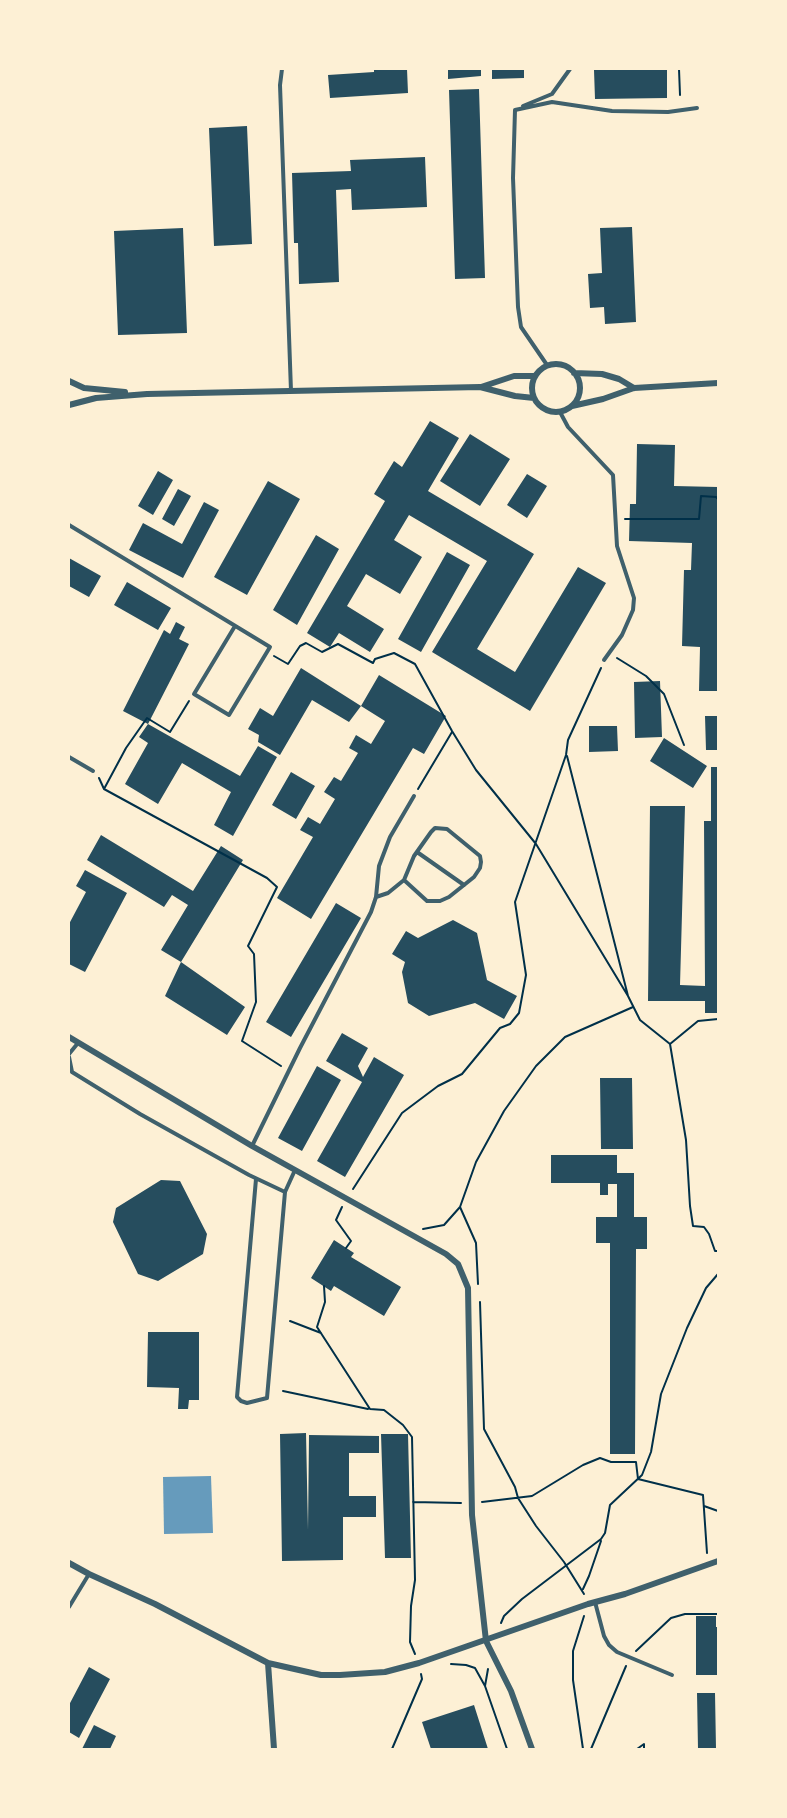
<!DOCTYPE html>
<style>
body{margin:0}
#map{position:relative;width:787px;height:1818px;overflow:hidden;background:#fdf0d5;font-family:"Public Sans",sans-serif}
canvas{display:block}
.frame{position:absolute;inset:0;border:70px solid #fdf0d5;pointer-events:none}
</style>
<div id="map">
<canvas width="787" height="1818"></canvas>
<div class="frame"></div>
</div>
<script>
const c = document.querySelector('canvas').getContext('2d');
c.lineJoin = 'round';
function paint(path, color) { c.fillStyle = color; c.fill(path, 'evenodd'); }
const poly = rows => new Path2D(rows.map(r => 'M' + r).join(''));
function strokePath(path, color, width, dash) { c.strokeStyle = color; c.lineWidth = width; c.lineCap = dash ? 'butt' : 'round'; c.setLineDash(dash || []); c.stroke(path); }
paint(poly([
 [211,1476,213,1533,164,1534,163,1477]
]), '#669bbc');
paint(poly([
 [374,69,407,69,408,93,330,98,328,75,374,72],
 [448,69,481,69,481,76,448,79],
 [492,69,524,69,524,78,492,79],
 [667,69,667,98,595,99,594,70],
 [479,89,485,278,455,279,449,90],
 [247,126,252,244,214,246,209,128],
 [425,157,427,207,352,210,351,189,336,190,339,282,299,284,298,243,294,243,292,173,351,171,350,160],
 [632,227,636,322,605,324,604,307,590,308,588,274,602,273,600,228],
 [183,228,187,333,118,335,114,231],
 [430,421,459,438,428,491,534,554,477,649,515,672,578,567,606,583,530,711,432,652,487,561,409,515,394,540,422,557,400,594,366,574,347,606,384,629,370,652,339,633,330,647,307,633,385,501,374,494,394,461,402,467],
 [470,434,510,459,480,506,440,481],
 [637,444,675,445,674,486,718,487,718,691,699,691,700,647,682,646,684,570,691,570,692,543,629,541,630,504,636,504],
 [158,471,173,480,153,515,138,506],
 [527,474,547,486,527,518,507,505],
 [268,481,300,499,247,595,214,577],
 [178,489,191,496,174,526,162,519],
 [204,502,219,510,183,578,129,550,143,523,182,544],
 [316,535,339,549,297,625,273,610],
 [447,552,470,565,421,652,398,639],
 [69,558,101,576,89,597,69,586],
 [127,582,171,608,158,630,114,605],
 [176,622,185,627,179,639,189,644,148,724,123,711,164,630,170,634],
 [301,668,361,706,349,722,312,700,280,755,258,742,259,735,248,729,260,708,273,716],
 [379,675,446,716,424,754,413,748,311,919,277,898,313,837,300,830,308,817,320,824,335,799,324,792,334,777,341,781,358,753,349,748,356,735,371,744,385,721,361,706],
 [660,681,662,737,635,738,634,682],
 [705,716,718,716,718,750,706,750],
 [148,724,240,776,258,746,277,757,233,836,214,825,231,792,182,763,158,804,125,784,148,743,139,737],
 [589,726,617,726,618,751,589,752],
 [664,738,707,766,693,788,650,761],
 [711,767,718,767,718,1013,705,1013,705,1001,648,1001,650,806,685,806,680,985,705,986,704,821,711,821],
 [291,772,315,786,296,819,272,805],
 [101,835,193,891,221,846,243,860,181,962,245,1007,227,1035,165,996,181,962,161,950,188,905,172,895,164,907,87,860],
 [85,870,127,893,85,972,69,964,69,924,86,892,76,886],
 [336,903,361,918,291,1037,266,1022],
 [453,920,477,933,487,980,517,996,504,1019,475,1003,429,1016,408,1003,402,972,405,962,392,954,406,931,418,938],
 [342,1033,368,1048,358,1066,363,1077,374,1057,404,1075,345,1177,317,1161,362,1082,326,1061],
 [317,1066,341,1080,302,1151,278,1138],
 [600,1078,632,1078,633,1149,601,1149],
 [551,1155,617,1155,617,1173,634,1173,634,1217,647,1217,647,1249,636,1249,635,1454,610,1454,610,1243,596,1243,596,1217,617,1217,617,1184,608,1184,608,1195,600,1195,600,1183,551,1183],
 [161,1180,180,1181,207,1234,203,1254,158,1281,138,1274,113,1222,116,1208],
 [334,1240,354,1253,351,1257,401,1287,384,1316,334,1286,331,1291,311,1278],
 [148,1332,199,1332,199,1400,189,1400,188,1409,178,1409,179,1388,147,1387],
 [306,1433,308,1530,309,1435,379,1436,379,1453,349,1453,349,1496,376,1496,376,1517,343,1517,343,1560,282,1561,280,1434],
 [381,1434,408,1434,411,1558,385,1558],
 [696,1616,716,1616,716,1627,718,1627,718,1675,696,1675],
 [89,1667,110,1679,79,1738,69,1732,69,1705],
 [697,1693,715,1693,716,1749,698,1749],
 [474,1705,488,1749,431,1749,422,1722],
 [94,1725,116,1736,110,1749,82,1749]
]), '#264d5e');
strokePath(poly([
 [679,69,680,95],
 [625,519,699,519,701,496,716,497,718,499],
 [274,656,288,664,300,646,306,643,322,652,338,644,373,663,375,659,394,653,415,664,452,731,476,770,536,844,628,996],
 [617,658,646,676,664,694,684,745],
 [567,756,628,996,640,1020,670,1044,686,1140,690,1206,693,1226,704,1227,709,1234,715,1251,718,1251],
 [99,778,104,789,267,878,277,887,248,946,254,954,256,1002,242,1041,281,1066],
 [104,789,126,748,147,718,170,732,189,701],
 [418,789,452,732],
 [670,1044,698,1021,718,1019],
 [353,1189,402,1113,438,1086,462,1074,500,1028,510,1024,519,1013,526,975,515,902,566,755,568,740,601,668],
 [342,1207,336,1220,351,1241,346,1248],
 [423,1229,444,1225,460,1207],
 [478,1284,476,1243,460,1207,476,1162,504,1111,536,1066,565,1037,633,1007],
 [324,1286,325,1302,317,1327,370,1409,384,1410,403,1425,412,1437,415,1580,411,1606,410,1642,415,1654],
 [480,1302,484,1429,515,1487,518,1498,536,1526,564,1562,584,1594],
 [290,1321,321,1333],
 [283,1391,368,1409],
 [413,1502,461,1503],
 [482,1502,532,1496,583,1465,600,1458,611,1462,636,1462,638,1479,703,1495,707,1553],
 [704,1506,718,1511],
 [583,1589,589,1576,601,1541],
 [501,1623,504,1616,522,1599,601,1539,605,1533,610,1505,642,1475,651,1452,661,1394,687,1328,706,1288,718,1274],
 [636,1651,671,1618,685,1614,718,1614],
 [451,1664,466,1665,475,1668,485,1686],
 [488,1669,485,1686,507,1749],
 [392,1749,422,1679,421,1674],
 [583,1749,573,1680,573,1651,584,1616],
 [591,1749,626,1666],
 [637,1749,644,1744,644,1749]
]), '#003049', 2);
strokePath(poly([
 [282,69,280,85,291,391],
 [523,106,552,94,570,69],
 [515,110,513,178,518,307,521,327,547,365],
 [515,110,552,102,612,111,668,112,697,108],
 [560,412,568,427,613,475,617,546,634,598,633,610,622,635,604,660],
 [69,525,270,647,229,715,194,694,235,626],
 [69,757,93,771],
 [417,852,464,885],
 [376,897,388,893,404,880,414,856,431,832,435,828,447,829,480,856,481,862,480,868,474,877,449,897,440,901,427,901,404,880],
 [69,1054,78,1043],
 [69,1057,72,1072,140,1114,249,1175,285,1192,295,1170],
 [252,1146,300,1048,371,912,376,897,379,866,390,837,414,796],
 [256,1179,237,1397,241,1401,247,1403,267,1398,285,1192],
 [595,1602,604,1636,609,1645,617,1652,672,1675],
 [69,1607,89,1574]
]), '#3f606c', 4);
strokePath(poly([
 '532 388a24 24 0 1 1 48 0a24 24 0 1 1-48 0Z',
 [574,373,602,374,619,379,634,388],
 [69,381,84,388,125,392],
 [481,387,514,376,535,376],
 [69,405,96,398,147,394,480,387,515,396,534,398],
 [572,406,603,399,634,388,718,383],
 [69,1037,252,1146,446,1254,458,1264,468,1288,472,1515,486,1641,511,1691,532,1749],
 [69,1563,89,1574,155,1604,268,1663,321,1675,340,1675,385,1672,419,1663,588,1604,625,1594,718,1561],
 [268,1663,274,1749]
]), '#3f606c', 6);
</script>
